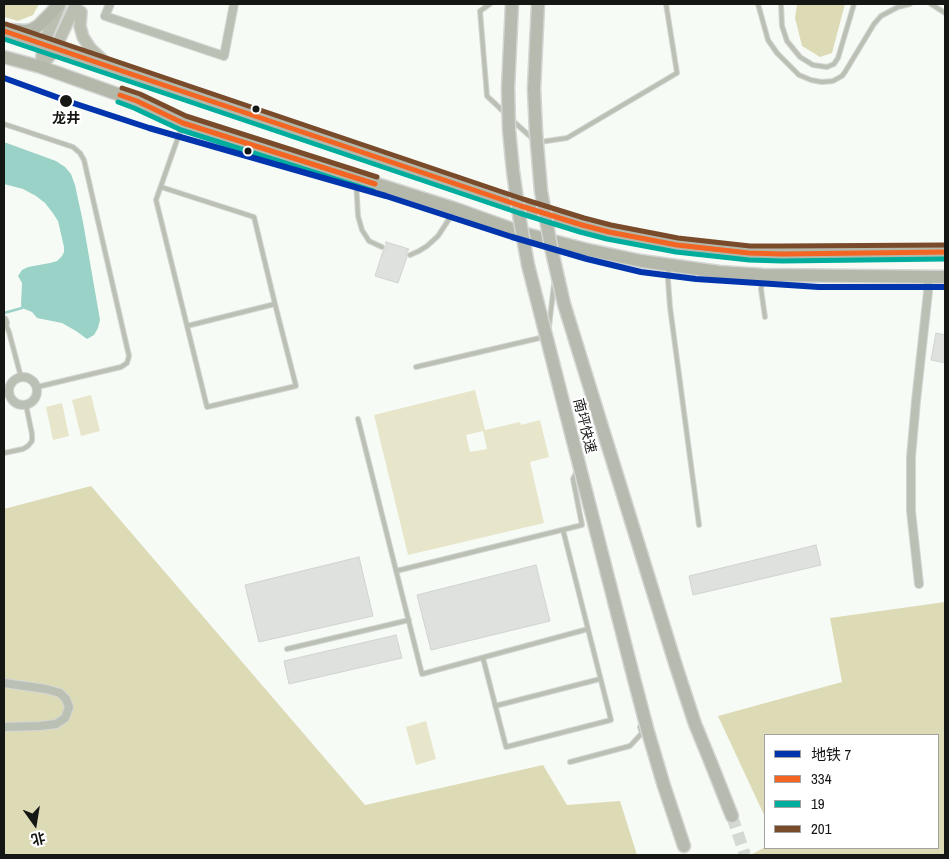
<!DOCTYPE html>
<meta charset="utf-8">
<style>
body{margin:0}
#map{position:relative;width:949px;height:859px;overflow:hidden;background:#f7fbf6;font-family:"Archivo Narrow","Noto Sans SC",sans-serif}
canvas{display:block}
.frame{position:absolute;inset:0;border:5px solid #151714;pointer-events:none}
.legend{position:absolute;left:764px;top:734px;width:175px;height:115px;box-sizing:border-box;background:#fff;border:1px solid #a1a2a1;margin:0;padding:6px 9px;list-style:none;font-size:15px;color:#151714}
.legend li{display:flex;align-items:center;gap:10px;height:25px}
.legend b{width:25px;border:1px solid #a1a2a1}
.north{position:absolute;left:10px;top:799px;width:50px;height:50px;-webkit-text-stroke:4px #fff;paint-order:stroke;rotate:167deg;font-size:14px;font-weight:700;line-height:20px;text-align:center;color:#151714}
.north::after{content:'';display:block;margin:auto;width:18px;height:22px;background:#151714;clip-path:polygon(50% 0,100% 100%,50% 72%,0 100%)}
</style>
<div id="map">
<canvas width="949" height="859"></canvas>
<div class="frame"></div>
<ul class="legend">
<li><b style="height:6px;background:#0035ad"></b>地铁 7</li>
<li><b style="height:6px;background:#f26522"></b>334</li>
<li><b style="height:6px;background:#01ad9c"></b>19</li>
<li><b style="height:6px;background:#7a4b2a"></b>201</li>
</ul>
<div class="north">北</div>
</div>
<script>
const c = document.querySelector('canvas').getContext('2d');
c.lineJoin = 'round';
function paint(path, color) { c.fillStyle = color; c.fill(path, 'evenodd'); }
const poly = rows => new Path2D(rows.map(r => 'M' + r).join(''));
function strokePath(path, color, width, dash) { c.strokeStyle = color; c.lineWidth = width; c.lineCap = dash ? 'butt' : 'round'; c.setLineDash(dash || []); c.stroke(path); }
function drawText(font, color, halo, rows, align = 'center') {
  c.font = font + ' "Archivo Narrow","Noto Sans SC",sans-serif'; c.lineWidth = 4.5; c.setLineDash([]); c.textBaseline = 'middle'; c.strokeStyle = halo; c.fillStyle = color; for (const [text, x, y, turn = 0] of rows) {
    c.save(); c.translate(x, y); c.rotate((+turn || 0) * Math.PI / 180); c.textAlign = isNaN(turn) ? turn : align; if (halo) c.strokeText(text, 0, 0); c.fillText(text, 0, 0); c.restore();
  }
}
paint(poly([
 [475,390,485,430,520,422,521,425,540,420,549,457,530,462,544,523,408,555,374,415],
 [483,431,487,449,470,452,466,435],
 [91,395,100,431,81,436,72,400],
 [62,403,69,436,53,440,46,407],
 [426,721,436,759,416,765,406,727]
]), '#e7e5ca');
paint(poly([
 [4,4,39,4,33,15,18,21,4,17],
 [797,4,845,4,832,53,820,57,802,46,795,18],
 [91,486,365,805,543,765,567,805,620,801,637,855,4,855,4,509],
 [945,602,945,855,751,855,765,847,765,848,938,848,938,735,765,735,765,817,718,716,842,682,830,618]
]), '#dddab6');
paint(poly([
 [4,142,56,161,65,167,71,174,75,185,83,222,100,320,98,328,94,335,87,339,76,331,62,323,37,318,32,312,22,308,21,305,22,283,18,276,22,270,28,267,50,263,57,261,62,256,64,252,64,247,58,221,52,212,45,203,36,196,23,189,4,184]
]), '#9bd2c7');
strokePath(poly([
 [4,313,22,308]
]), '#9bd2c7', 2.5);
const building = poly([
 [386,242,409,249,406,254,407,257,398,283,375,276,383,251,386,248,386,242],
 [936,333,945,335,945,363,931,360,936,333],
 [816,545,821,565,693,595,689,576,816,545],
 [359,557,373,616,259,642,245,585,359,557],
 [536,565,550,621,431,650,417,595,536,565],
 [396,635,402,658,289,684,284,661,396,635]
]);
paint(building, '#dee1de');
strokePath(building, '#d0d3d1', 1);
strokePath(poly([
 [732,816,745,855]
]), '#d5d9d4', 12, [12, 6]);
const service = poly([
 [490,4,480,11,487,96,505,113],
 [758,4,768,40,777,53,799,75,811,80,822,82,833,81,842,76,845,72,874,24,881,16,898,7,910,4],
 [781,4,782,26,787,41,800,57,813,65,827,67,834,64,838,58,854,4],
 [931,4,945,13],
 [512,120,533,139],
 [4,124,73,147,80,153,84,160,129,356,127,363,121,367,37,387],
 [182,126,156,200,207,407,296,386,275,304],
 [540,142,567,138,677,73,666,4],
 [356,180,358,216,362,230,369,241,382,247],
 [161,187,254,217,275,304,187,326],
 [410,255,419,251,427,246,438,236,455,210],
 [669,267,668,280,670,307,699,525],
 [763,277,761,289,765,317],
 [5,323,9,332,21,377],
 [549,327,554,284],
 [416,367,544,337],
 [358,419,422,674,588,629],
 [4,453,23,449,28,446,32,441,32,434,26,405],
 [396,571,582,525,573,479,577,471],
 [287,649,409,620],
 [483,658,506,747,611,720,563,530],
 [495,706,600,679],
 [570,762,630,746,642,733,640,727]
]);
const minor = poly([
 [110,4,105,16,224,56,234,4],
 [4,320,5,323],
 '9 391a14 14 0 1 1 28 0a14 14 0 1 1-28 0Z',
 [919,584,911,511,911,457,916,401,928,292,928,276],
 [4,683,46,689,60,693,66,699,69,707,67,713,65,718,56,724,40,726,4,727]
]);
const secondary = poly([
 [81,12,80,26,83,37,90,48,110,67],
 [41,67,55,49,76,4],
 [41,67,43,45,60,5]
]);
const primary = poly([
 [12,30,25,31,31,30,38,26,52,12,58,4],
 [4,31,82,58,521,206,582,225,609,232,677,245,749,253,782,254,945,252],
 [4,57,41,67,137,101,183,123,456,209,526,234,584,249,641,261,719,272,763,275,945,277]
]);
const trunk = poly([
 [711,763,732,816],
 [664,786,684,846]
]);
strokePath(service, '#d4d6d3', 6);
strokePath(minor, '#d4d6d3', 10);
strokePath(secondary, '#d4d6d3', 14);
strokePath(primary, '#d4d6d3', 15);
strokePath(trunk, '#d4d6d3', 15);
strokePath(service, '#bbc0b4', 4);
strokePath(minor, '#bbc0b4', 8);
strokePath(secondary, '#bbbfb2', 11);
strokePath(primary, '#b4b8ab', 12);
strokePath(trunk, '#b7bbaf', 12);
const trunkBridge = poly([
 [512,4,508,88,509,130,513,171,520,221,528,265,633,675,648,732,664,786],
 [538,4,534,89,536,132,541,191,551,247,564,304,676,666,695,724,711,763]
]);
strokePath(trunkBridge, '#d4d6d3', 15, []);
strokePath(trunkBridge, '#b7bbaf', 12);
strokePath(poly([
 [4,31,521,206,582,225,609,232,677,245,749,253,782,254,945,252],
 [120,95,137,101,183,123,375,184]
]), '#f26522', 5);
strokePath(poly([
 [4,39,519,213,580,232,607,239,676,252,749,260,782,261,945,259],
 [118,102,134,108,181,130,373,191]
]), '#01ad9c', 5);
strokePath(poly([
 [6,24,523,199,584,218,611,225,678,238,750,246,782,246,945,245],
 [122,88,140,94,186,116,377,177]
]), '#7a4b2a', 5);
strokePath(poly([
 [4,78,70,102,149,128,386,196,512,237,587,259,641,272,696,279,819,287,945,287]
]), '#0035ad', 6);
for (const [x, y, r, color] of [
 [66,101,7,"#151714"],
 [256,109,4.5,"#151714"],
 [248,151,4.5,"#151714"]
]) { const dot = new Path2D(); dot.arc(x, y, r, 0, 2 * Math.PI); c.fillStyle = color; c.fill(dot); strokePath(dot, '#fff', 2); }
drawText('bold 14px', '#151714', '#fff', [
 ["龙井",66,119]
]);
drawText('14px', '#151714', '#fff', [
 ["南坪快速",584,426,76]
]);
</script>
